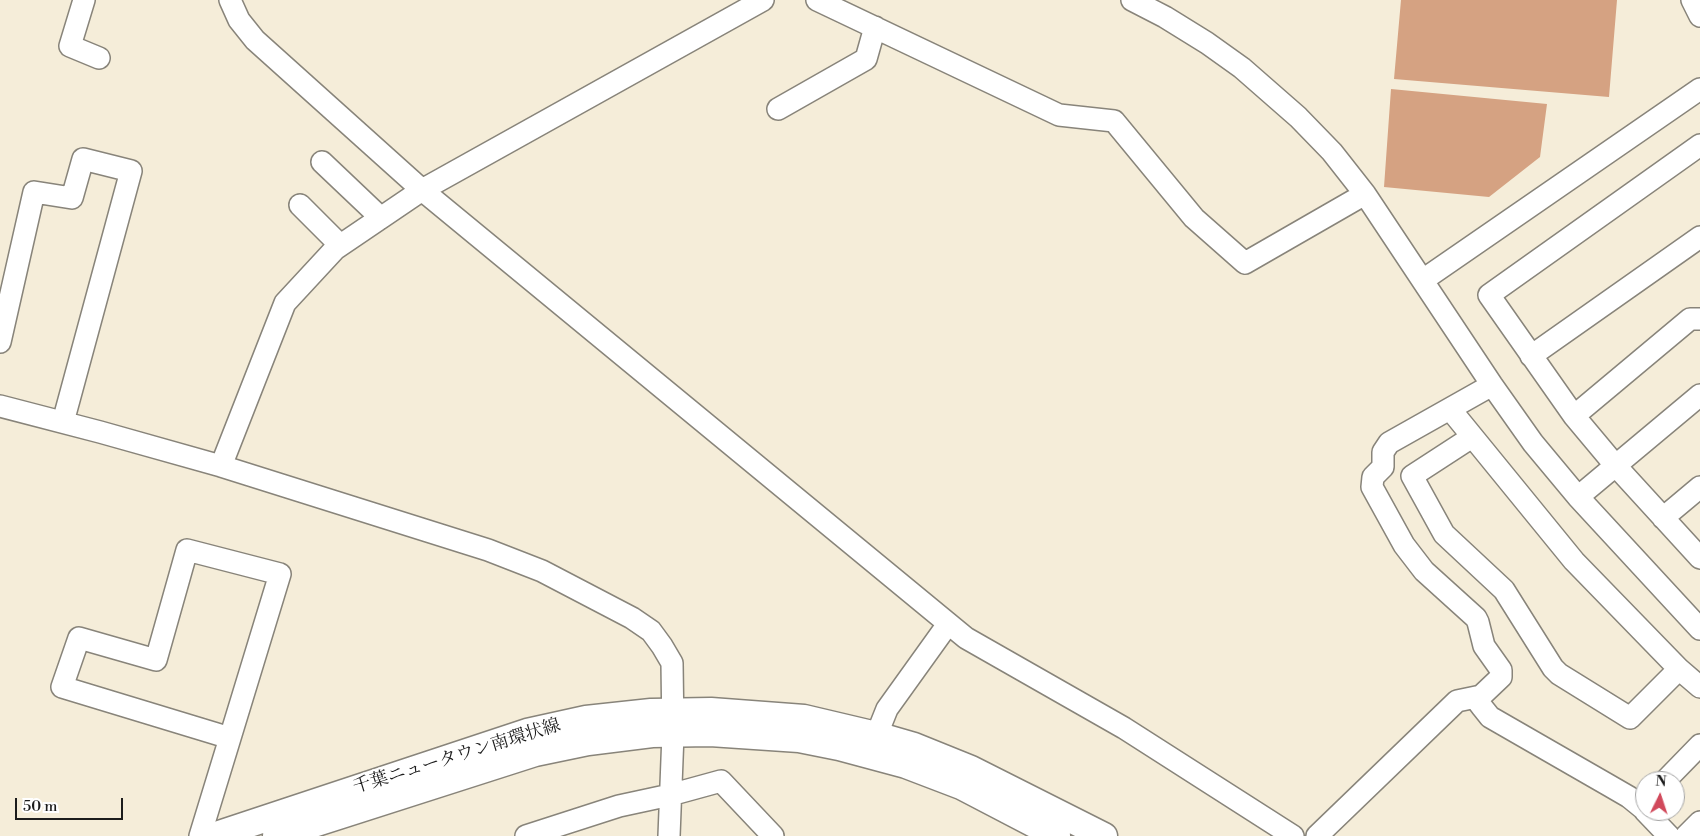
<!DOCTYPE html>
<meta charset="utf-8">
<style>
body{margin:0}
#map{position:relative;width:1700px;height:836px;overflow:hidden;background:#f5edd9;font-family:"Libre Bodoni",serif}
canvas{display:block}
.north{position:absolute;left:1635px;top:771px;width:50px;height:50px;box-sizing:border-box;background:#fff;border:1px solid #a4a4a4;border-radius:50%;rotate:4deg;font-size:14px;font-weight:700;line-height:20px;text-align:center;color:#1c1c1c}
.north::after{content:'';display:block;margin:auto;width:18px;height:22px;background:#d1495b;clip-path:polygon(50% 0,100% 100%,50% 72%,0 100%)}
.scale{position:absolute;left:15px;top:798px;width:108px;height:22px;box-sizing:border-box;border:2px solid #1c1c1c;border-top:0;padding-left:6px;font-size:15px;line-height:18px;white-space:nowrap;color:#1c1c1c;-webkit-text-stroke:4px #fff;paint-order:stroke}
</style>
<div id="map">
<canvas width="1700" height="836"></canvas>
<div class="north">N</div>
<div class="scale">50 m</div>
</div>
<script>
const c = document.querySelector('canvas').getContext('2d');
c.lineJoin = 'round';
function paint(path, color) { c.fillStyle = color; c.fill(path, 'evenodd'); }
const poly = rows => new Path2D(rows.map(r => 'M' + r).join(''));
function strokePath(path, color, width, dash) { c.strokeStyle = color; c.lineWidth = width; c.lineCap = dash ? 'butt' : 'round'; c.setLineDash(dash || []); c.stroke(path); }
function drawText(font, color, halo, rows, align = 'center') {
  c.font = font + ' "Libre Bodoni","Noto Serif JP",serif'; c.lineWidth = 4; c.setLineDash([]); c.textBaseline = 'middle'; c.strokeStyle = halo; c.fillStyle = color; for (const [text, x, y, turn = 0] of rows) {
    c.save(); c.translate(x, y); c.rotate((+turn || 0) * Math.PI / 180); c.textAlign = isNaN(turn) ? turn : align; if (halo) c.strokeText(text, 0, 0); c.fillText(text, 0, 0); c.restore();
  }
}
paint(poly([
 [1401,0,1617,0,1609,97,1394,79],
 [1391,89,1547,104,1540,157,1489,197,1384,187]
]), '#d5a282');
const minor = poly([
 [84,0,70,46,99,58],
 [230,0,239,20,255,40,422,190,966,638,1124,728,1293,836],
 [817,0,1059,115,1114,121,1194,218,1245,263,1365,194],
 [1132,0,1165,17,1207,43,1242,68,1298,117,1332,152,1365,194,1492,385,1533,443,1578,497,1700,629],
 [1692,0,1700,16],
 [778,109,866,59,875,27],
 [1700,145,1489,295,1574,416,1615,465,1700,558],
 [322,162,381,218],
 [300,205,340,245],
 [1423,280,1700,89],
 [0,342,34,192,72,198,83,159,131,171,63,422],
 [1531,356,1700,237],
 [1492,385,1389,443,1383,452,1383,467,1373,477,1372,487,1404,545,1424,571,1476,618,1478,622,1484,646,1501,670,1501,677,1481,696,1479,703,1482,707,1490,717,1610,786,1629,797,1645,810],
 [0,406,100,432,221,466,488,550,542,571,632,618,651,631,662,646,672,663,673,734,669,836],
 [1450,409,1574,561,1679,669,1700,687],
 [1574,416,1690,319,1700,319],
 [1472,437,1412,476,1444,534,1504,590,1553,668,1559,674,1630,718,1679,669],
 [221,466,285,303,335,249,422,190,763,0],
 [1578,497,1700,395],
 [1663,518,1700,487],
 [871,749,887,709,948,624],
 [1665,781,1700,745],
 [1645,811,1669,836],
 [200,836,230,738,280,574,187,550,156,660,79,638,62,687,230,738],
 [526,836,619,806,670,795,721,781,773,836],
 [1317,836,1457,701,1481,696],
 [1686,836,1700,822]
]);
const major = poly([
 [213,836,527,732,586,719,651,712,711,711,804,718,876,735,914,746,971,769,1104,836],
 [276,836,535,753,588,742,652,734,710,733,799,739,839,747,906,765,961,786,1057,836]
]);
strokePath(minor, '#88847a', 24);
strokePath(major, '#88847a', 29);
strokePath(minor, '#fff', 21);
strokePath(major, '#fff', 26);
drawText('18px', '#1c1c1c', '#fff', [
 ["千葉ニュータウン南環状線",457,757,-17]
]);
</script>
